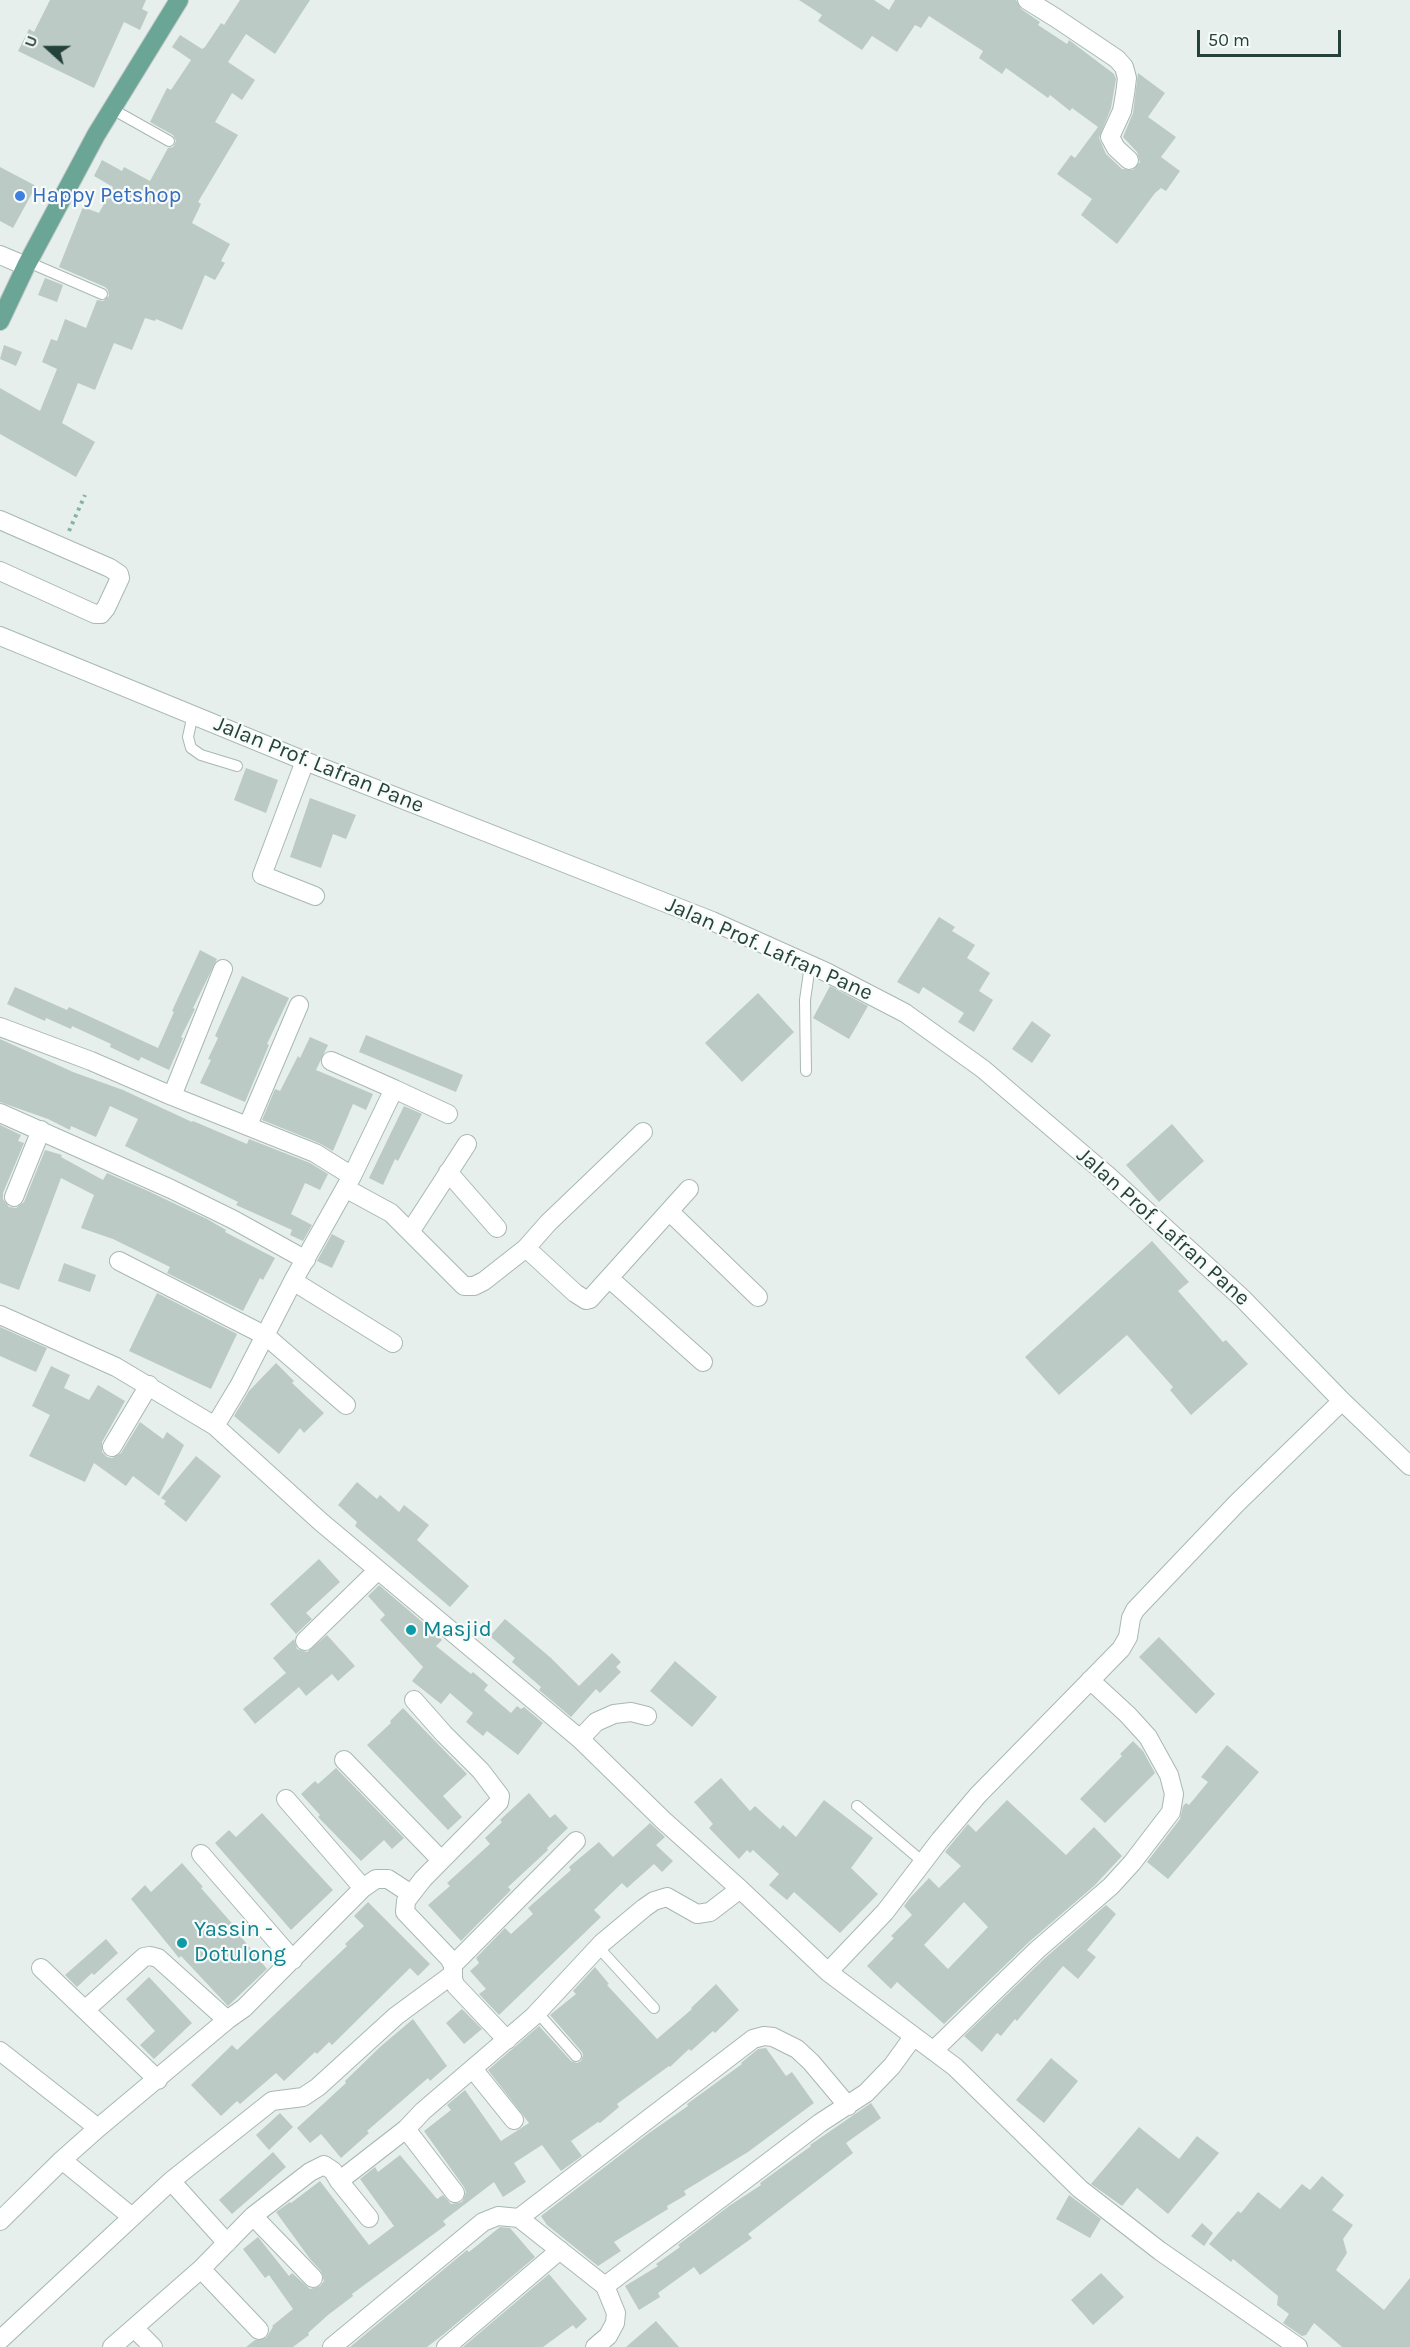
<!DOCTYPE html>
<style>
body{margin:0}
#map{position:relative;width:1410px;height:2347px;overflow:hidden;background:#e6efeb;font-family:Karla,sans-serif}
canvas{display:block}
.north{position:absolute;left:18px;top:18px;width:60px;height:60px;-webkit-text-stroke:4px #f7fbf9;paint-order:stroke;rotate:291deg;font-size:16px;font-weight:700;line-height:24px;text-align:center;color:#24423a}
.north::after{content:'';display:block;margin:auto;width:21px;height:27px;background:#24423a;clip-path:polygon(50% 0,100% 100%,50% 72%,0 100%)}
.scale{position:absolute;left:1197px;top:30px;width:144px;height:27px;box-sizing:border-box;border:3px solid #24423a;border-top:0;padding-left:8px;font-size:18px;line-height:21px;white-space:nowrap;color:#24423a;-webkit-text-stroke:4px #f7fbf9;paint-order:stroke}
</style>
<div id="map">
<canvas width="1410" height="2347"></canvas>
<div class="north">U</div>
<div class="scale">50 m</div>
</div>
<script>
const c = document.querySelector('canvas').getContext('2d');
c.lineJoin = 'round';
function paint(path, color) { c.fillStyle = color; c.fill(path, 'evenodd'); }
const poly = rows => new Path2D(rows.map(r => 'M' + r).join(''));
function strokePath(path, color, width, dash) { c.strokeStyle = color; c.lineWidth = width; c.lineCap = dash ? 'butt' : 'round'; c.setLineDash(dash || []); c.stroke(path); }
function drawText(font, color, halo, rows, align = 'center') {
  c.font = font + ' Karla,sans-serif'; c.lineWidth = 4.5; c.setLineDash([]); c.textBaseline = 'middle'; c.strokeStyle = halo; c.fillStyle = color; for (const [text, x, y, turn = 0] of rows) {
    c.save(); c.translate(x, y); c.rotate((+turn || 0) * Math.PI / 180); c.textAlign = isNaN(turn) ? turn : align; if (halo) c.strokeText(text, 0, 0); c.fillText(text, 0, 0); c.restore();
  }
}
paint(poly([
 [50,0,146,0,142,9,148,12,140,30,124,22,94,88,18,51,29,29,34,32],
 [240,0,310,0,275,54,246,34,228,62,255,80,242,100,232,93,215,122,238,135,198,202,201,204,192,223,230,244,221,261,225,263,215,280,205,275,182,330,156,319,155,321,145,318,132,350,114,343,95,390,78,383,62,423,95,442,76,477,0,434,0,388,40,411,57,369,42,362,51,339,57,341,65,319,86,328,97,300,103,301,109,296,108,290,105,287,59,267,83,207,99,213,113,187,94,176,102,160,122,171,124,167,150,181,168,148,173,147,176,141,173,135,150,122,167,88,171,90,191,60,172,47,180,35,202,49,205,47,221,23,224,25],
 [799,0,874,0,889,10,895,0,1016,0,1021,9,1040,22,1038,25,1067,44,1069,40,1114,74,1116,79,1111,108,1099,138,1106,154,1122,169,1133,170,1140,162,1137,152,1123,137,1133,113,1138,73,1165,93,1148,117,1176,137,1161,157,1180,171,1166,191,1161,188,1155,193,1117,244,1081,215,1092,199,1057,174,1071,155,1075,158,1098,127,1072,108,1070,111,1050,95,1048,98,1006,68,1002,74,979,58,983,51,929,16,921,28,915,25,897,52,872,36,862,50,818,21,822,15],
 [0,167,36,186,13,228,0,221],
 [45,278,63,285,57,302,38,295],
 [4,345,22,352,16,366,0,359],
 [246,768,278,780,266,813,234,800],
 [310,798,356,815,346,839,333,834,321,868,290,857],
 [939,917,955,927,952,931,975,945,967,958,990,973,979,991,993,1000,974,1032,958,1022,964,1013,923,987,919,994,897,982],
 [200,950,217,959,193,1008,195,1009,181,1037,183,1038,169,1070,141,1057,139,1061,110,1047,111,1044,72,1026,71,1029,46,1018,45,1021,7,1004,15,987,67,1010,69,1007,158,1048,174,1012,172,1011],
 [242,976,289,998,267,1044,269,1045,245,1102,200,1083,211,1060,208,1059,218,1038,215,1036],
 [830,986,868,1006,849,1039,813,1018],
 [758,993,794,1032,742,1082,705,1043],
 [1032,1021,1051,1035,1032,1063,1012,1049],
 [366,1035,463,1075,456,1092,359,1052],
 [310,1037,328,1045,316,1070,373,1094,366,1110,353,1104,333,1151,319,1143,262,1120,275,1089,280,1091,298,1056,300,1058],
 [0,1039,73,1072,123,1090,192,1122,193,1121,247,1144,249,1139,310,1163,328,1174,320,1190,305,1183,291,1214,312,1225,303,1241,290,1235,292,1230,236,1205,238,1202,125,1146,138,1119,110,1106,96,1137,71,1126,70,1130,48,1119,0,1102],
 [404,1106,422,1114,398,1161,395,1159,383,1185,369,1178],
 [1172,1124,1204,1161,1159,1202,1126,1165],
 [0,1125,21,1135,18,1141,24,1143,3,1193,3,1199,9,1207,16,1208,24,1202,45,1150,62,1155,61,1157,103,1180,107,1173,148,1191,207,1219,226,1230,225,1232,275,1258,263,1280,260,1278,243,1311,167,1273,170,1267,113,1239,81,1228,94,1195,61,1178,19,1290,0,1283],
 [332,1234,345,1241,332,1268,317,1261],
 [1152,1241,1189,1282,1178,1291,1223,1342,1226,1340,1248,1364,1191,1415,1170,1390,1173,1387,1127,1335,1059,1395,1025,1357],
 [64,1263,96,1275,90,1292,58,1281],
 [157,1293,237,1334,211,1389,129,1351],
 [0,1327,47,1348,36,1372,0,1356],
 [276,1363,294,1381,292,1383,324,1413,304,1433,300,1428,279,1454,234,1416,249,1391],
 [51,1366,70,1375,64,1388,89,1400,98,1385,125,1401,102,1442,102,1452,107,1457,112,1458,121,1453,140,1422,163,1439,167,1432,184,1445,159,1496,133,1476,126,1486,94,1463,85,1482,29,1456,50,1415,32,1406],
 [196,1456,221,1476,186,1522,164,1504,166,1501,161,1498],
 [357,1482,377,1499,380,1495,399,1512,404,1505,429,1525,417,1540,469,1586,450,1607,355,1526,357,1522,338,1505],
 [319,1559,340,1582,306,1613,312,1619,296,1634,270,1604],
 [379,1585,434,1632,442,1640,436,1646,471,1674,473,1672,488,1685,484,1690,511,1713,517,1706,521,1709,524,1707,543,1723,518,1755,487,1731,483,1736,466,1722,473,1713,450,1693,441,1704,412,1681,423,1667,380,1620,385,1615,368,1596],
 [505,1619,551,1658,579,1686,612,1653,621,1662,616,1667,621,1672,600,1693,596,1689,571,1717,539,1690,541,1687,512,1662,515,1658,490,1636],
 [327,1635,355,1666,338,1681,332,1674,306,1696,299,1687,255,1724,243,1709,286,1673,273,1658,294,1639,297,1649,307,1652],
 [1159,1637,1215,1694,1196,1714,1139,1657],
 [675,1661,717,1697,692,1727,650,1691],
 [403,1708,467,1774,443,1796,462,1817,448,1830,367,1745,391,1723,390,1721],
 [1133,1741,1143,1751,1155,1773,1105,1823,1080,1799,1122,1756,1120,1754],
 [1227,1745,1259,1772,1168,1879,1147,1862,1180,1819,1183,1806,1186,1803,1189,1805,1208,1782,1201,1777],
 [336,1768,404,1838,392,1849,384,1840,361,1861,318,1817,320,1815,301,1794,315,1781,318,1784],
 [721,1778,750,1811,755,1806,780,1829,783,1825,796,1837,824,1800,873,1838,851,1868,878,1894,840,1933,794,1892,787,1900,769,1885,779,1874,753,1850,750,1853,747,1850,739,1859,709,1828,713,1824,694,1802],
 [529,1793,550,1818,555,1814,568,1828,547,1848,548,1850,508,1887,511,1890,461,1941,428,1905,450,1886,447,1883,490,1844,485,1838,502,1822,500,1820],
 [1007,1800,1066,1855,1094,1827,1122,1856,1094,1886,1029,1942,944,2024,897,1982,891,1989,867,1966,894,1938,891,1936,912,1915,904,1906,910,1898,929,1878,939,1888,961,1866,945,1852,949,1847,968,1824,976,1832],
 [964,1902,988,1927,948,1969,924,1945],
 [262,1813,333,1890,291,1930,215,1843,229,1830,236,1837],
 [650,1823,665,1837,656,1845,673,1861,662,1872,654,1864,627,1888,622,1883,594,1910,601,1917,499,2015,479,1994,486,1989,470,1971,479,1963,476,1958,505,1928,511,1934,533,1914,528,1908,571,1870,569,1867,599,1842,613,1857],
 [182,1863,203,1887,201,1888,243,1936,242,1938,267,1969,228,2006,181,1956,179,1958,131,1899,145,1885,151,1892],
 [368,1902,430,1964,418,1976,410,1968,332,2045,329,2042,317,2054,315,2052,284,2081,276,2073,240,2104,237,2101,221,2116,191,2085,232,2045,237,2050,347,1946,345,1944,364,1926,354,1916],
 [1106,1905,1116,1914,1087,1950,1096,1957,1078,1979,1063,1966,1017,2021,1015,2019,1001,2036,997,2033,982,2052,964,2036,1045,1958],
 [106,1939,118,1953,94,1975,92,1973,77,1987,65,1975],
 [595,1967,609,1984,607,1985,657,2039,692,2009,691,2008,716,1984,739,2010,715,2033,713,2031,691,2051,689,2049,670,2067,669,2066,617,2104,619,2107,600,2123,598,2122,571,2141,582,2156,561,2171,542,2145,514,2163,526,2182,503,2197,494,2182,443,2221,446,2225,352,2294,353,2296,328,2315,308,2333,309,2335,293,2347,246,2347,255,2340,266,2338,273,2327,272,2326,293,2309,269,2275,265,2278,243,2249,258,2237,289,2276,292,2273,310,2289,320,2286,324,2281,321,2271,310,2259,276,2212,290,2202,291,2203,320,2181,369,2245,394,2226,360,2179,375,2167,378,2172,400,2155,437,2199,443,2195,451,2204,462,2202,466,2192,464,2187,424,2131,451,2110,447,2105,465,2090,501,2141,529,2123,488,2070,539,2026,571,2061,577,2063,581,2061,583,2055,582,2052,550,2015,576,1994,573,1991],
 [149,1977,192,2023,154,2059,140,2045,155,2031,126,1999],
 [462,2009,482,2029,464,2044,446,2023],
 [413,2019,447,2066,430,2081,428,2078,367,2131,369,2133,341,2158,321,2134,310,2143,297,2128,346,2083,345,2081,380,2047],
 [766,2048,786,2076,792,2072,814,2103,748,2152,684,2191,686,2195,667,2206,668,2209,614,2242,621,2251,598,2266,547,2225,541,2216,649,2133,688,2106,687,2104,742,2064,741,2063,758,2049],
 [1051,2058,1078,2081,1044,2123,1016,2100],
 [871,2103,881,2118,846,2143,853,2153,748,2234,752,2238,700,2275,694,2267,658,2293,660,2297,639,2310,625,2286,658,2266,656,2264,680,2247,678,2245,729,2206,761,2185,760,2183,811,2146,810,2145],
 [280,2113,293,2127,269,2150,256,2135],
 [1139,2127,1179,2159,1197,2136,1219,2153,1168,2214,1137,2188,1122,2206,1091,2184],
 [273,2152,286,2167,232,2214,219,2200],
 [1322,2176,1344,2195,1332,2210,1353,2225,1343,2239,1347,2253,1336,2270,1384,2310,1410,2278,1410,2347,1342,2347,1314,2323,1306,2335,1302,2336,1283,2323,1289,2314,1277,2305,1278,2296,1233,2259,1231,2262,1209,2244,1238,2211,1241,2213,1258,2192,1280,2209,1302,2184,1310,2190],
 [1069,2195,1101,2219,1090,2238,1056,2219],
 [1202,2223,1213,2233,1204,2246,1191,2236],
 [500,2227,510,2228,535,2257,444,2334,427,2347,350,2347,467,2250,469,2252],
 [1101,2273,1124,2297,1093,2325,1071,2300],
 [549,2274,587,2319,576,2329,573,2325,543,2347,463,2347],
 [656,2321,679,2347,626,2347]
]), '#bbcac4');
const service = poly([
 [112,109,169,141],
 [28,262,102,294],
 [193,714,188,737,191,748,201,755,237,766],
 [806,1071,805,1000,810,965],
 [857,1806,923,1862],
 [598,1947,654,2008],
 [537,2012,576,2056]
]);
const minor = poly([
 [1027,0,1056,18,1117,59,1124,67,1127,78,1125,94,1122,111,1110,137,1116,148,1129,160],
 [0,255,26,266],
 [0,520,110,568,119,574,120,578,106,608,101,614,95,614,0,571],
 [0,636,305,761,712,921,826,972,905,1013,983,1069,1106,1174,1243,1299,1342,1401,1410,1466],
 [305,761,262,875,315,896],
 [0,1027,91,1061,172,1096,315,1153,352,1176,293,1281,239,1386,215,1426],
 [331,1061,394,1089],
 [172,1096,223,969],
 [0,1113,171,1189,234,1220,306,1260],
 [248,1125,299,1005],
 [448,1172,497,1228],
 [352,1176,394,1089,448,1114],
 [345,1188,391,1213,464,1286,474,1286,484,1281,526,1248,548,1223,643,1132],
 [14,1197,41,1130],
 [670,1212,758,1297],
 [410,1232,467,1144],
 [526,1248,575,1293,586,1300,590,1299,689,1189],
 [119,1261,266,1336,346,1405],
 [610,1279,703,1362],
 [293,1281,393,1343],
 [0,1315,116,1367,215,1426,321,1522,580,1739,663,1820,740,1889,828,1972,955,2067,1080,2189,1160,2251,1298,2347],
 [112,1447,149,1385],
 [305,1641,378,1570],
 [414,1700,444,1734,481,1771,500,1796,499,1802,423,1879,406,1901,405,1912,449,1958,453,1965,453,1980,456,1986,507,2040],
 [580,1739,596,1722,614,1714,631,1712,647,1716],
 [344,1760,441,1860],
 [286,1799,363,1888],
 [201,1854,293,1960],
 [453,1965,576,1841],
 [41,1968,158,2080],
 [828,1972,885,1912,940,1840,978,1795,1121,1649,1128,1637,1131,1618,1135,1610,1237,1503,1342,1401],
 [227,2020,244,2008,363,1888,376,1879,388,1879,411,1894],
 [0,2051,98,2128],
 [933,2051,1037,1950,1111,1886,1132,1863,1171,1812,1174,1794,1169,1775,1148,1737,1128,1715,1090,1680],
 [473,2069,514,2120],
 [406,2129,455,2193],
 [62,2160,132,2217],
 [171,2181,227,2243],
 [339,2181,369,2218],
 [253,2216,313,2278],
 [519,2218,753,2039,764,2036,773,2037,797,2049,811,2062,848,2106],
 [0,2221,62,2160,98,2128,227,2020,158,1958,150,1956,144,1957,85,2010],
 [201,2269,259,2330],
 [605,2286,820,2123,866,2093,892,2066,913,2037],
 [134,2328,153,2347],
 [0,2340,171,2181,272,2101,303,2097,318,2087,396,2016,453,1974],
 [112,2347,201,2269,253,2216,310,2172,324,2165,333,2171,339,2181,406,2129,423,2111,534,2016,602,1943,644,1908,654,1901,667,1897,697,1914,710,1912,740,1889],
 [332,2347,483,2222,498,2216,519,2218,605,2286,616,2313,615,2323,608,2336,595,2347],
 [446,2347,560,2250]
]);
const primary = poly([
 [0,321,26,266,96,135,179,0]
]);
strokePath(service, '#a8b8b2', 12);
strokePath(minor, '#a8b8b2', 20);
strokePath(primary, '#c2cac8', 20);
strokePath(poly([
 [69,531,85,495]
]), '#86b3a5', 4, [3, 4.5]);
strokePath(service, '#fff', 10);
strokePath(minor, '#fff', 18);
strokePath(primary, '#6aa596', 18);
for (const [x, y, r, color] of [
 [20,196,6,"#3f7fe0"],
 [411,1630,6,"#0f9aa8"],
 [182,1943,6,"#0f9aa8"]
]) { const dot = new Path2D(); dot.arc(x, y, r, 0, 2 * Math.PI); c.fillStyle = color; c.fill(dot); strokePath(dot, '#f7fbf9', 2); }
drawText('22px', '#366cbe', '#f7fbf9', [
 ["Happy Petshop",32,196]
], 'left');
drawText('22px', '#24423a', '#f7fbf9', [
 ["Jalan Prof. Lafran Pane",319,765,22],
 ["Jalan Prof. Lafran Pane",769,949,24],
 ["Jalan Prof. Lafran Pane",1163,1227,42]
]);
drawText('22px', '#0d838f', '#f7fbf9', [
 ["Masjid",423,1630],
 ["Yassin -",194,1930],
 ["Dotulong",194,1955]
], 'left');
</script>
